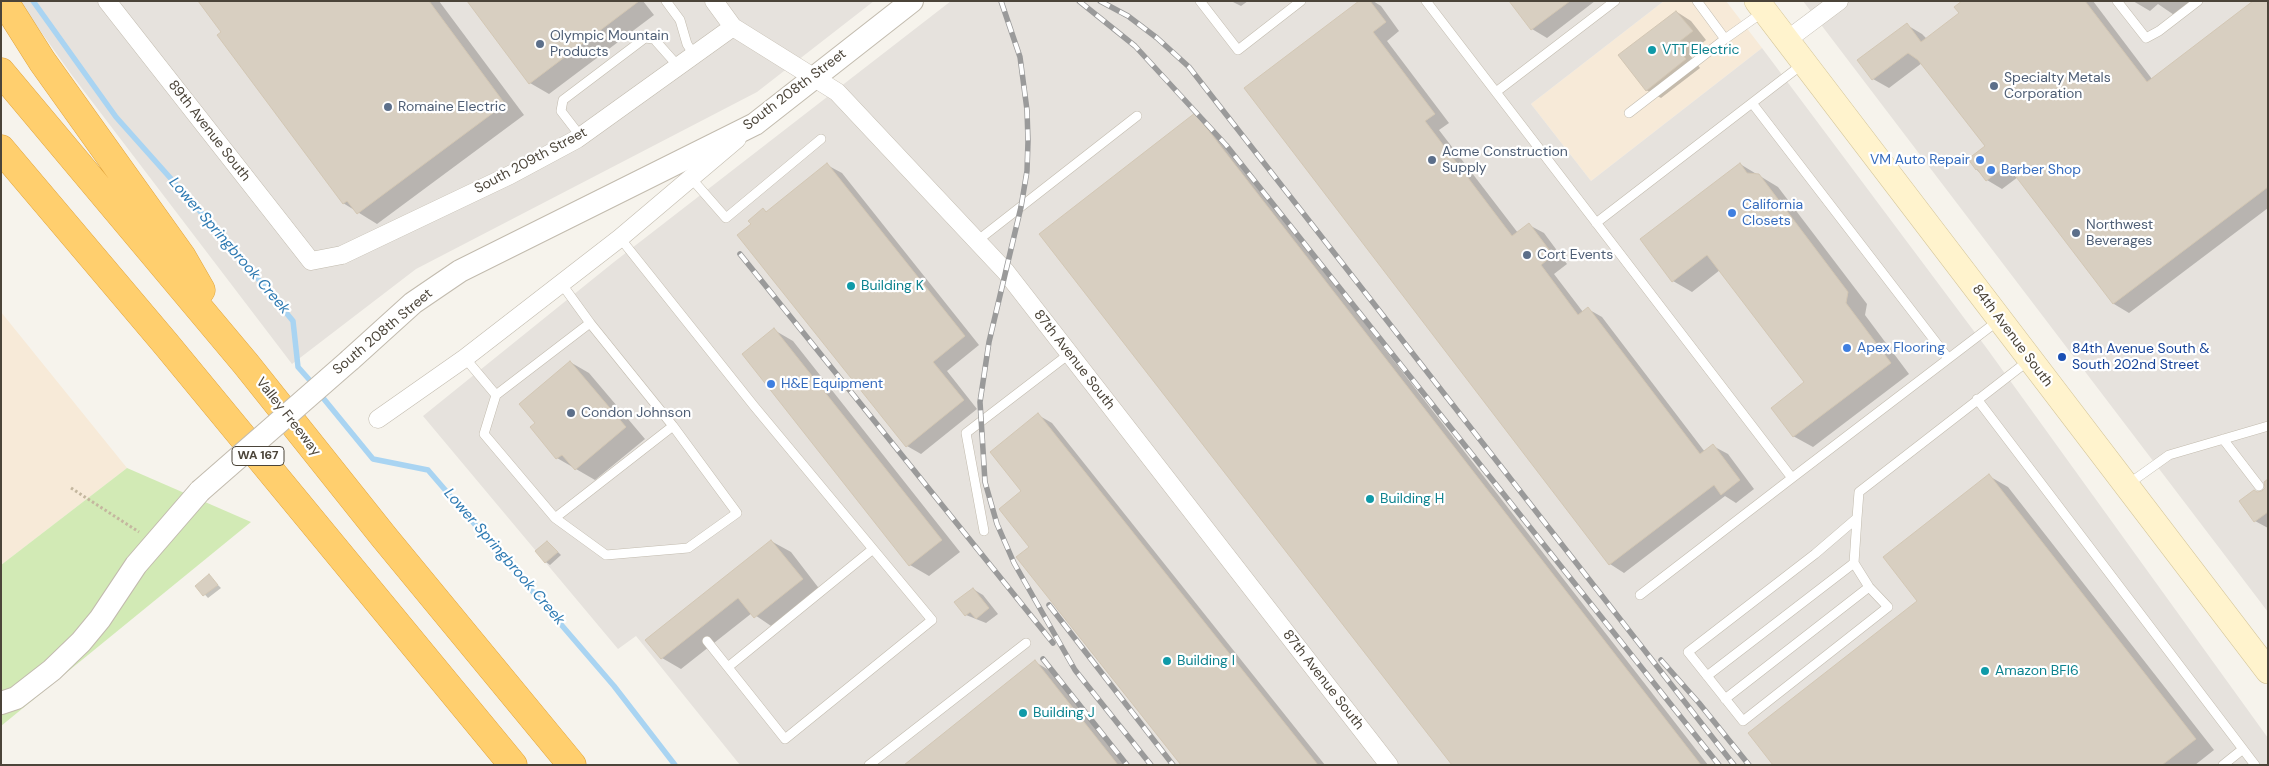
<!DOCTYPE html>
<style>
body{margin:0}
#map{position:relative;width:2269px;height:766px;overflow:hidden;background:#f6f3ec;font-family:"DM Sans",sans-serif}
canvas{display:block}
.frame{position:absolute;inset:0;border:2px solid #4b4439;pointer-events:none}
</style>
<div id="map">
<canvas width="2269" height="766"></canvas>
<div class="frame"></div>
</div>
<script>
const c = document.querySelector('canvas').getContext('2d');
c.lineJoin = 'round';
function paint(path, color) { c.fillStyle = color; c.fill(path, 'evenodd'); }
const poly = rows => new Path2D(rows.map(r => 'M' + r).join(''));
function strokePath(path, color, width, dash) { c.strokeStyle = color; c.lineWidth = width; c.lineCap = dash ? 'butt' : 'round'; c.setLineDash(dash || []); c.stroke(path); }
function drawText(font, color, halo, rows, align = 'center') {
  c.font = font + ' "DM Sans",sans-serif'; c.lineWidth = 4.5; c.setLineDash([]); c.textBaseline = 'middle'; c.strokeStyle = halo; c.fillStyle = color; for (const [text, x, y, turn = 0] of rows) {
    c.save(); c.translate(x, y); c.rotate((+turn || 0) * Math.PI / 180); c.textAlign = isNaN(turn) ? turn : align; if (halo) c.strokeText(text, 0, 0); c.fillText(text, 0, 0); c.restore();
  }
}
paint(poly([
 [1664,1,1726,1,1762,48,1591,181,1531,104],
 [1,312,127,468,1,565]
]), '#f7ead8');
paint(poly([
 [19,1,874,1,757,92,416,269,292,364,71,74],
 [951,1,1664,1,1531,104,1591,181,1762,48,1988,350,2268,738,2268,765,740,765,636,636,618,649,423,416,614,262],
 [1803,1,2268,1,2268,612]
]), '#e6e2dd');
paint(poly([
 [127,468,251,522,1,726,1,565]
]), '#d2eab5');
paint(poly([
 [200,1,439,1,524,115,377,224,343,203],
 [468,1,643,1,654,15,549,94,530,83],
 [1231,1,1248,1,1241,6],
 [1361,1,1373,1,1381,6,1399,31,1387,41,1449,123,1439,130,1518,233,1529,225,1544,233,1567,264,1554,274,1583,312,1588,309,1602,317,1705,452,1713,446,1728,454,1754,489,1736,503,1725,496,1624,573,1610,564,1246,89],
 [1511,1,1595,1,1547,38,1532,29],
 [1964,1,2093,1,2152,79,2268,1,2268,208,2129,313,2114,304,2018,177,2002,189,1987,180,1976,169,1986,147,1922,63,1889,88,1873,79,1907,25,1922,34,1927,39,1961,13],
 [2133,1,2204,1,2180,19,2158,4,2150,11],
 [1677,12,1691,21,1706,40,1689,54,1700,68,1661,98,1646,90],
 [1195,114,1209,123,1708,765,1453,765],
 [1740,164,1778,187,1867,304,1865,315,1909,374,1813,447,1793,436,1806,383,1720,270,1692,292,1673,281],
 [827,165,842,173,979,345,947,371,977,409,921,454,907,446,752,225,763,210,768,212],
 [774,330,793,341,960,552,929,576,910,565],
 [570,362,589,373,645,439,595,480,557,458,537,423],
 [1038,415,1052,423,1325,765,1183,765,1031,547,1023,491],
 [1989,476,2008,487,2214,750,2195,765,1774,765,1919,601],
 [2268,481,2268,528,2255,521,2259,494,2264,492],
 [771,541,791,552,821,591,774,628,752,613,681,669,662,658],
 [548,542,561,555,550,565,546,562],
 [209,576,221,588,208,598,197,586],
 [973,589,983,595,998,614,986,623,966,615],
 [1035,662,1054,673,1127,765,906,765]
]), '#0003');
strokePath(poly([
 [33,1,116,117,230,245,293,321,298,367,314,385],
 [319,393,373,459,428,470,614,686,675,765]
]), '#a9d4f2', 5.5);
const building = poly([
 [198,1,429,1,505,104,357,214,347,201,343,204,217,35,221,32,198,1],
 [467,1,639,1,529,84,467,1],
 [1359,1,1370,1,1386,22,1373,32,1435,114,1425,121,1512,236,1529,223,1553,255,1541,265,1578,315,1588,307,1700,454,1713,444,1740,480,1721,495,1714,485,1609,565,1244,88,1359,1],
 [1509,1,1570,1,1531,30,1509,1],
 [1962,1,2085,1,2147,82,2253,1,2268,1,2268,187,2113,304,2007,165,1986,181,1977,169,1976,170,1968,159,1985,146,1918,60,1908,53,1872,80,1857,60,1907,23,1921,42,1959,13,1954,7,1962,1],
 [1676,11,1693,31,1675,45,1686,59,1646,91,1618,55,1676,11],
 [1195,113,1701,765,1452,765,1039,234,1195,113],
 [827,163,965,336,933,362,964,400,906,447,737,235,751,224,748,221,763,208,766,212,827,163],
 [1740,163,1747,173,1759,174,1848,292,1846,303,1891,363,1793,437,1771,408,1804,382,1707,255,1672,282,1640,239,1740,163],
 [774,328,942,540,909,566,742,354,774,328],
 [570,361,626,427,575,470,562,455,556,459,530,427,535,423,519,404,570,361],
 [1038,413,1318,765,1181,765,1016,557,1029,547,999,509,1021,491,990,452,1038,413],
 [1989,474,2196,739,2162,765,1773,765,1748,733,1917,601,1883,557,1989,474],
 [2268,479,2268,512,2254,522,2239,501,2254,490,2257,492,2262,491,2265,488,2264,482,2268,479],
 [771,540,803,579,754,618,738,598,661,659,645,640,771,540],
 [547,541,558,552,545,563,535,551,547,541],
 [209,574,218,585,203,596,195,586,209,574],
 [973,588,989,608,976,619,970,612,965,616,954,602,973,588],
 [1035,660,1118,765,904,765,1035,660]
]);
paint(building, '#d8cfc1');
strokePath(building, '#d3c7b4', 1);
const service = poly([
 [666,1,680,20,687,44,694,55],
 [1200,1,1238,50,1301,1],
 [1426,1,1792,478,1999,320],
 [1697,1,1725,39,1763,12],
 [2117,1,2146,38,2159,31,2198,1],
 [1496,92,1615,1],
 [1752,103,1948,358],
 [1629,113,1725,39],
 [581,137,561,111,563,100,645,38,654,39,678,66],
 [691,178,726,218,821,139],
 [1596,223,1804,63],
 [620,238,754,406,932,620,785,739,707,641],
 [977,241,1137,116],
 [465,358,496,395,590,323,561,283],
 [496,395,484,434,555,518,673,426,590,323],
 [1977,399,2255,765],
 [2223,439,2259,486],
 [2127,485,2169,455,2268,426],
 [555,518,606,555,688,548,737,513,673,426],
 [1857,518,1815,554,1688,652,1743,721,1888,607,1869,587,1854,563,1857,518,1859,492,2028,361],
 [984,531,966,433,1069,354],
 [1640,595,1792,478],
 [728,667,873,549],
 [1707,676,1854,563],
 [1725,699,1869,587],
 [869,765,1026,643],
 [2223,765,2243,749]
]);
const minor = poly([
 [107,1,311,261,342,255,510,175,577,139,733,27],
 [714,1,733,27,837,92,1006,272,1389,765],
 [1787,40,1839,1],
 [378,419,465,358,620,238,737,139]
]);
const tertiary = poly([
 [350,360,413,303,460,271,755,124,912,1],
 [1,703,16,698,52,670,81,642,100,619,136,565,200,491]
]);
const secondary = poly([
 [1757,1,2268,671]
]);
const motorway = poly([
 [4,1,42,61,182,257,201,290],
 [1,72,246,364,384,537,572,765],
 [1,149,166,344,513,765]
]);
strokePath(service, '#c2bbae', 10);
strokePath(minor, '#c2bbae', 19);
strokePath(tertiary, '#c2bbae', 24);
strokePath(secondary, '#d6c79b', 26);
strokePath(motorway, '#e0a43c', 29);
strokePath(poly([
 [71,488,139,532]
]), '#c4b79f', 3, [2.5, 2.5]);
strokePath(service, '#fff', 9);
strokePath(minor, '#fff', 18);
strokePath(tertiary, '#fff', 22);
strokePath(secondary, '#fff3cd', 25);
strokePath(motorway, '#ffcf6e', 28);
const rail = poly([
 [1001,1,1020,57,1027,110,1028,141,1027,171,1021,207,989,342,980,402,985,482,997,524,1014,563,1075,670,1151,765],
 [1079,1,1135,46,1226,145,1719,765],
 [1100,1,1128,16,1157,38,1189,67,1734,765],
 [740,254,1053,643],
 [1049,605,1173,765],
 [1043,659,1127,765],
 [1661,660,1699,703,1749,765]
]);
strokePath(rail, '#9a9a9a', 5.5);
strokePath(rail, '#fff', 4, [11]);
const tertiaryBridge = poly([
 [200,491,350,360]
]);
strokePath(tertiaryBridge, '#c2bbae', 24, []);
strokePath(tertiaryBridge, '#fff', 22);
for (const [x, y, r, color] of [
 [540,44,5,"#5c6f8a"],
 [1652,50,5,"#0f9aa8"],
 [1994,86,5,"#5c6f8a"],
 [388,107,5,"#5c6f8a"],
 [1432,160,5,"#5c6f8a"],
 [1980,160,5,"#3f7fe0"],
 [1991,170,5,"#3f7fe0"],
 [1732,213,5,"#3f7fe0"],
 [2076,233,5,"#5c6f8a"],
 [1527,255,5,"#5c6f8a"],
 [851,286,5,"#0f9aa8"],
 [1847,348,5,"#3f7fe0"],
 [2062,357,5,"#1a4fb4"],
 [771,384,5,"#3f7fe0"],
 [571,413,5,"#5c6f8a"],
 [1370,499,5,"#0f9aa8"],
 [1167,661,5,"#0f9aa8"],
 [1985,671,5,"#0f9aa8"],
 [1023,713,5,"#0f9aa8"]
]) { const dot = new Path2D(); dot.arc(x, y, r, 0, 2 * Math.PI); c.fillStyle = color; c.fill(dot); strokePath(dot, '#fff', 2); }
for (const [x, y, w] of [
 [258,456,52]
]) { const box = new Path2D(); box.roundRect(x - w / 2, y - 9.5, w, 19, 4); c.fillStyle = '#fff'; c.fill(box); strokePath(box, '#4b4439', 1); }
drawText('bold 12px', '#4b4439', null, [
 ["WA 167",258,456]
]);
drawText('14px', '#4e5e75', '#fff', [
 ["Olympic Mountain",550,36],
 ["Products",550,52],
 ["Specialty Metals",2004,78],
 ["Corporation",2004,94],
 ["Romaine Electric",398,107],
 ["Acme Construction",1442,152],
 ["Supply",1442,168],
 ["Northwest",2086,225],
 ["Beverages",2086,241],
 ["Cort Events",1537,255],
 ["Condon Johnson",581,413]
], 'left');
drawText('14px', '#0d838f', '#fff', [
 ["VTT Electric",1662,50],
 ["Building K",861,286],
 ["Building H",1380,499],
 ["Building I",1177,661],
 ["Amazon BFI6",1995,671],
 ["Building J",1033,713]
], 'left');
drawText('14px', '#4b4439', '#fff', [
 ["South 208th Street",795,90,-37],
 ["89th Avenue South",209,131,52],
 ["South 209th Street",531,161,-28],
 ["South 208th Street",383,332,-40],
 ["84th Avenue South",2012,336,53],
 ["87th Avenue South",1074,360,52],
 ["Valley Freeway",288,417,52],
 ["87th Avenue South",1323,680,52]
]);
drawText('14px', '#366cbe', '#fff', [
 ["VM Auto Repair",1970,160,"right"],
 ["Barber Shop",2001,170],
 ["California",1742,205],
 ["Closets",1742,221],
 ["Apex Flooring",1857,348],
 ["H&E Equipment",781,384]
], 'left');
drawText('14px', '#164399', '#fff', [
 ["84th Avenue South &",2072,349],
 ["South 202nd Street",2072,365]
], 'left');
drawText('italic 15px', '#2e7ab2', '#fff', [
 ["Lower Springbrook Creek",229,246,49],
 ["Lower Springbrook Creek",504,557,49]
]);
</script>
